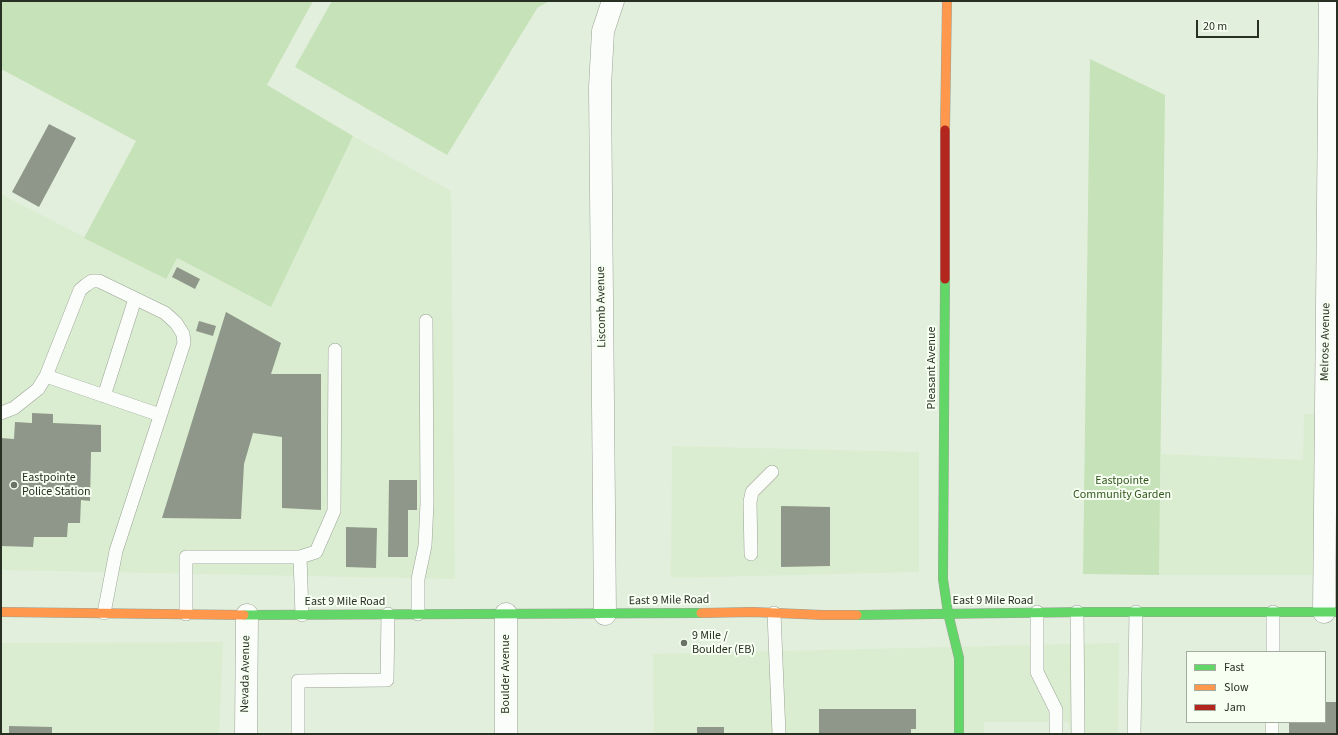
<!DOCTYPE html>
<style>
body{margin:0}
#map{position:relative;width:1338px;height:735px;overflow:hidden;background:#e3efdd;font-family:"Source Sans 3",sans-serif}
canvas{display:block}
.frame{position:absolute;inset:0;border:2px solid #283024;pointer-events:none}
.legend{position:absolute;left:1186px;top:651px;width:140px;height:72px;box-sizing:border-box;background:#f6fff2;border:1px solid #a4aca0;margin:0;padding:5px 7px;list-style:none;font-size:12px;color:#283024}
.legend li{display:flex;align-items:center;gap:8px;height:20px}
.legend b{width:20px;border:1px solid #a4aca0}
.scale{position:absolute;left:1196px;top:20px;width:63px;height:18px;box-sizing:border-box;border:2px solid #283024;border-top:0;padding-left:5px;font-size:12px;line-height:14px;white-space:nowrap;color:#283024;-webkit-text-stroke:3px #f6fff2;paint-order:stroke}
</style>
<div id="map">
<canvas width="1338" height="735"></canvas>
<div class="frame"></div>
<ul class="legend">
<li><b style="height:5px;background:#63d668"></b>Fast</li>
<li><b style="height:5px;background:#ff974d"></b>Slow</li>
<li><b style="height:5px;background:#b3261e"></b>Jam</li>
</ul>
<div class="scale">20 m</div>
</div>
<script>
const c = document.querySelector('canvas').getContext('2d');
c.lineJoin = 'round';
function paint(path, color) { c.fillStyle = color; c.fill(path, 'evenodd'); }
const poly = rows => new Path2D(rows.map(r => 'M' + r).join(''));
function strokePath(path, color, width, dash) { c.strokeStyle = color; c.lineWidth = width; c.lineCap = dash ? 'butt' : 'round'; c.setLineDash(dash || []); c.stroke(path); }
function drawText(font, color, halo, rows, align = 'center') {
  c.font = font + ' "Source Sans 3",sans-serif'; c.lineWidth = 4; c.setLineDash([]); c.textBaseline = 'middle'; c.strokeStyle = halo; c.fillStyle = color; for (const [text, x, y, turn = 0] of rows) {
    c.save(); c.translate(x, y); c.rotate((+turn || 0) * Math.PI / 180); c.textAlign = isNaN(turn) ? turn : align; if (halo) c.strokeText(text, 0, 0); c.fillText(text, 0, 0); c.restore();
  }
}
paint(poly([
 [353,136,451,191,455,579,1,570,1,194,165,279,176,258,271,307],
 [1304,414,1337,414,1337,575,1159,575,1161,454,1303,460],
 [672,446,919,452,919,572,671,578],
 [223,642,219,734,1,734,1,643],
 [1119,643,1118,734,1070,734,1069,722,984,722,984,734,654,734,653,654]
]), '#daedd0');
paint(poly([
 [1,1,313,1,267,85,353,136,271,307,177,258,166,279,84,238,136,141,1,69],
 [332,1,550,1,538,7,447,155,295,67],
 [1090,59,1165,95,1159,575,1083,574]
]), '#c6e2b8');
paint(poly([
 [49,124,76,138,39,207,12,192],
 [177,267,200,279,195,289,172,277],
 [226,312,281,343,271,374,321,374,321,510,282,508,282,437,253,433,244,464,241,519,162,518],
 [199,321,216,326,213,336,196,331],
 [32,413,53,414,53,423,101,425,101,452,91,452,90,501,81,500,80,523,68,523,67,537,34,537,33,547,1,546,1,438,14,439,15,422,32,423],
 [389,480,417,480,417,510,408,510,408,557,388,557],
 [781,506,830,507,830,566,781,567],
 [346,527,377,528,376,568,346,567],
 [1325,702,1337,702,1337,734,1289,734,1289,722,1325,722],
 [819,709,916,709,916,729,911,729,911,734,819,734],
 [9,726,52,727,52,734,9,734],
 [697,727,724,727,724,734,697,734]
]), '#8e9789');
const lane = poly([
 [46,376,160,415],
 [104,396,135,299],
 [1,413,14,408,38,389,46,376,80,290,86,285,92,281,99,281,165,313,176,323,183,334,184,343,116,551,104,613],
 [751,554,750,502,752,492,772,472],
 [300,557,302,615],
 [1037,612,1037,672,1056,710,1056,734],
 [1077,612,1078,734],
 [774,613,779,734],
 [186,614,186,557,300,557,316,552,334,511,335,350],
 [418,614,418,579,425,546,427,503,426,321],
 [1273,652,1273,612],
 [298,734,298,681,387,680,388,614],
 [1134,734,1136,612],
 [1272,734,1272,722]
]);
const street = poly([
 [1324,612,1330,1],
 [605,614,600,87,603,31,613,1],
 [246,734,247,615],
 [506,734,506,614]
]);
const fast = poly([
 [945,279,943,579,948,613,959,658,959,734],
 [244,615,701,613],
 [857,615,1087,612,1337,612]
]);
const slow = poly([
 [945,130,947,1],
 [1,612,244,615],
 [701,613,753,612,823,615,857,615]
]);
const jam = poly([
 [945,279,945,130]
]);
strokePath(lane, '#9aa396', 14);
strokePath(street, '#9aa396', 23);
strokePath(fast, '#9aa396', 10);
strokePath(slow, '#9aa396', 10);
strokePath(jam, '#9aa396', 10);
strokePath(lane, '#fbfdfa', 13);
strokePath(street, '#fbfdfa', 22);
strokePath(fast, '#63d668', 9);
strokePath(slow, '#ff974d', 9);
strokePath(jam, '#b3261e', 9);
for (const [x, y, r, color] of [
 [14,485,4,"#697365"],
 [684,643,4,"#697365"]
]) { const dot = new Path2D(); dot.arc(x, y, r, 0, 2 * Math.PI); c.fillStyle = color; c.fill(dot); strokePath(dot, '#f6fff2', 1.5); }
drawText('12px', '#283024', '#f6fff2', [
 ["Liscomb Avenue",602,307,-91],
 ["Melrose Avenue",1326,342,-89],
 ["Pleasant Avenue",932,368,-90],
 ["East 9 Mile Road",669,601,-1],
 ["East 9 Mile Road",993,601],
 ["East 9 Mile Road",345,602],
 ["Nevada Avenue",246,674,-89],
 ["Boulder Avenue",506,674,-90]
]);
drawText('12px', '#283024', '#f6fff2', [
 ["Eastpointe",22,478],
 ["Police Station",22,492],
 ["9 Mile /",692,636],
 ["Boulder (EB)",692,650]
], 'left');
drawText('12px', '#33561d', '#f6fff2', [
 ["Eastpointe",1122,481],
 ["Community Garden",1122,495]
]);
</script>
